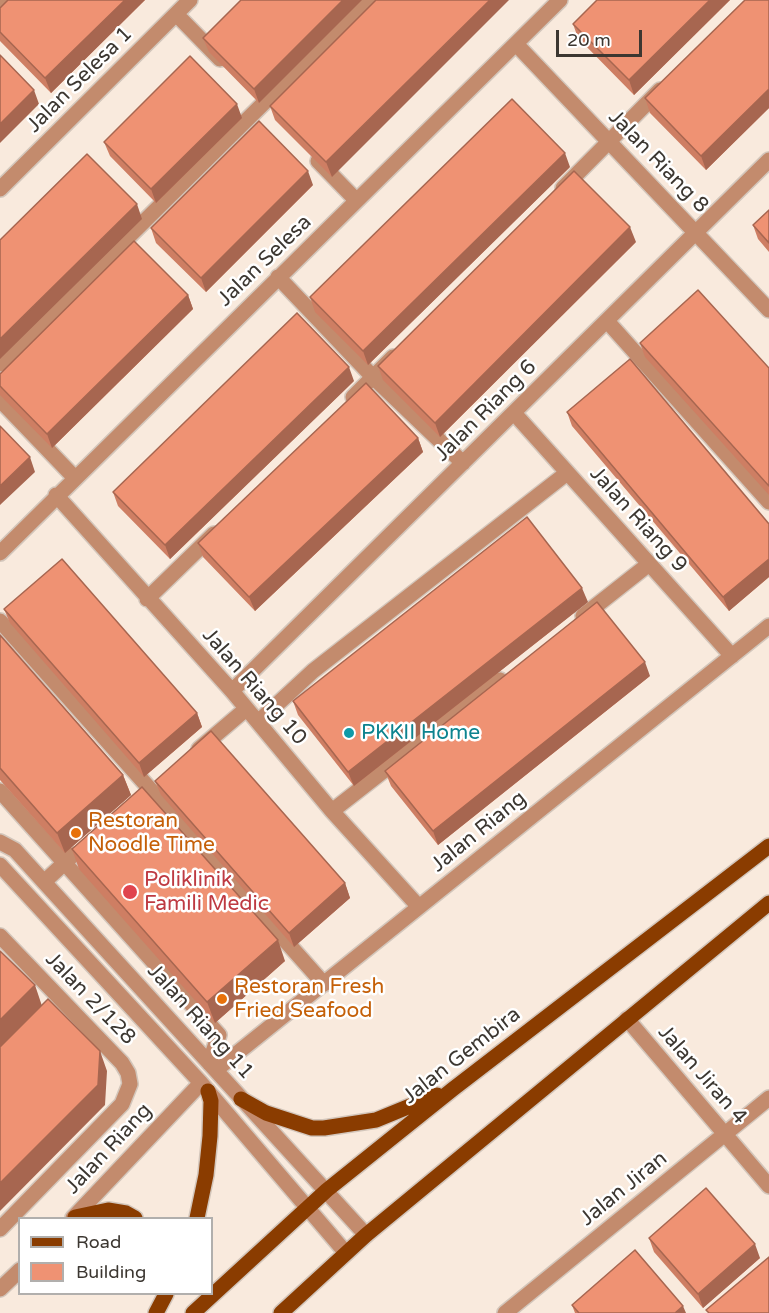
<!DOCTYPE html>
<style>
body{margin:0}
#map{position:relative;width:769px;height:1313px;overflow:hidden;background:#f9eadd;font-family:"Varela Round",sans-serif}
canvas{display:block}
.legend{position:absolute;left:18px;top:1217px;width:195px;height:78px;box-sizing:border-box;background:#fff;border:2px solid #b1afad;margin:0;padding:8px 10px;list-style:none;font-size:18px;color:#3c3731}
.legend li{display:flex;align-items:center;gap:12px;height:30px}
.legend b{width:30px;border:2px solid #b1afad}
.scale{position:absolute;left:556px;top:30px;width:86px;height:27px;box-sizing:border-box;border:3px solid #3c3731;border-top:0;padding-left:8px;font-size:18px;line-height:21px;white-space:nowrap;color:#3c3731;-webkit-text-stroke:4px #fff;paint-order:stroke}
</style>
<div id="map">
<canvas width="769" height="1313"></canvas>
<ul class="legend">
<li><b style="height:8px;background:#8a3c00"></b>Road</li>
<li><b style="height:16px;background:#ef9273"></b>Building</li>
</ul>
<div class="scale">20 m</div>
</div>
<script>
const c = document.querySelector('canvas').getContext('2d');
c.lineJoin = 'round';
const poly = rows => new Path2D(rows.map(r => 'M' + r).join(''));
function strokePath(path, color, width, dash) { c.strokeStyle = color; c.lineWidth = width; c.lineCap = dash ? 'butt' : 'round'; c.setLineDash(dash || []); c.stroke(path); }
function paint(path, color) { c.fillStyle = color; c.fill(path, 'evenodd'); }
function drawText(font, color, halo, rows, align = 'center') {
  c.font = font + ' "Varela Round",sans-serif'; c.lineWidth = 5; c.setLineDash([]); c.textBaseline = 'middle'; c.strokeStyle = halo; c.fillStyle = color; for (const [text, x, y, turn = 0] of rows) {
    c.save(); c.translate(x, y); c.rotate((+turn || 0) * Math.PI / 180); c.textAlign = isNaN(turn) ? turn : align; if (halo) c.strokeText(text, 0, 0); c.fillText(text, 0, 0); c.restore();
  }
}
const minor = poly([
 [0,5,5,0],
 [176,14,220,59],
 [516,44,769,310],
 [318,161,356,200],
 [563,188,660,90],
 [0,189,190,0],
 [278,277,373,377,463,463],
 [607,321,769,502],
 [0,364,368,0],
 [353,397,393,357],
 [0,400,74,477],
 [514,413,732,656],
 [56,495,232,691,332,811,419,907],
 [0,553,560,0],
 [147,599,214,534],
 [583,616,649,564],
 [0,621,324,984],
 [232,691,769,160],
 [258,722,313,671,567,473],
 [199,749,246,709],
 [0,791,219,1035,209,1063],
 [332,811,500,680],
 [0,842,15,850,44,882,366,1235],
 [0,865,201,1083,346,1253],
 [44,882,73,855],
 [0,936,122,1063,128,1073,130,1084,122,1104,0,1229],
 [627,1019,769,1186],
 [216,1070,769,626],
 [73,1218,201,1083],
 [0,1289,20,1270],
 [505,1313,769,1098]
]);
const major = poly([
 [241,1099,266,1113,312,1128,324,1128,376,1120,437,1095],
 [75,1217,108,1210,126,1213,135,1218],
 [197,1218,206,1175,210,1136,211,1101,208,1091],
 [156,1313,166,1294],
 [193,1313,327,1190,453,1089,769,846],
 [281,1313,366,1235,769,903]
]);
strokePath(minor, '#d3c6bb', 18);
strokePath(major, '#d3c6bb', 18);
strokePath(minor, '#c38b6d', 15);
strokePath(major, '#8a3c00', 15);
paint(poly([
 [8,0,145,0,51,93,0,41,0,8],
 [241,0,259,103,209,52,203,38],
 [376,0,332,177,275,120,270,106],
 [597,0,730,0,634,95,578,38,573,24],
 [769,0,769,108,706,170,650,113,645,98],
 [242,118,156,203,110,156,104,142],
 [570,167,368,365,315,312,310,297],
 [313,185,206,292,156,243,151,228],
 [769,210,769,252,758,239,753,225],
 [636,242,440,437,383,380,378,366],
 [188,295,193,309,52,448,0,395,0,374],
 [640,343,769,368,769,495,645,357],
 [354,381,170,559,118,506,113,492],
 [567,412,769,524,769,577,729,611,572,426],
 [418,438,423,452,255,611,203,557,198,543],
 [588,602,354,786,298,715,293,701],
 [4,609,197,713,202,727,144,777,10,623],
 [0,635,123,775,131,795,65,853,0,780],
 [650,676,438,845,391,786,385,771],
 [155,781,345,883,350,898,294,947,161,795],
 [72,849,285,961,215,1023,79,869],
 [649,1238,760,1258,703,1308,654,1252],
 [572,1305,686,1313,575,1313]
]), '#ce7e63');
paint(poly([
 [125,0,145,0,51,93,45,78],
 [343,0,362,0,259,103,254,89],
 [490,0,509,0,332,177,326,162],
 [710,0,730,0,634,95,629,80],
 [769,89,769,108,706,170,701,156],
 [34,90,39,104,0,143,0,124],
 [237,104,242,118,156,203,151,189],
 [565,153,570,167,368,365,363,351],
 [308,171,313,185,206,292,201,278],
 [137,204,142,219,0,359,0,339],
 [630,227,636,242,440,437,435,423],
 [188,295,193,309,52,448,47,434],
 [349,367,354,381,170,559,165,545],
 [418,438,423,452,255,611,249,597],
 [30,457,35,472,0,505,0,486],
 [769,559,769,577,729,611,723,597],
 [582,588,588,602,354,786,348,772],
 [645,662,650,676,438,845,433,831],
 [197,713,202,727,144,777,139,763],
 [123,775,131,795,65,853,57,833],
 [345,883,350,898,294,947,289,933],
 [278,940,285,961,215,1023,207,1002],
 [35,985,42,1006,0,1048,0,1020],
 [100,1051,107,1071,105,1105,0,1211,0,1183],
 [755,1244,760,1258,703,1308,698,1294],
 [683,1306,686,1313,675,1313]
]), '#a76650');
const building = poly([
 [8,0,125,0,45,78,0,32,0,8,8,0],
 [241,0,343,0,254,89,203,38,241,0],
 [376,0,490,0,326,162,270,106,376,0],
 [597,0,710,0,629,80,573,24,597,0],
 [745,0,769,0,769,89,701,156,645,98,745,0],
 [0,55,34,90,0,124,0,55],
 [190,56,237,104,151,189,104,142,190,56],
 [512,99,565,153,363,351,310,297,512,99],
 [259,121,308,171,201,278,151,228,259,121],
 [87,154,137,204,0,339,0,240,87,154],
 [574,171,630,227,435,423,378,366,574,171],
 [769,210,769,243,753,225,769,210],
 [134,241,188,295,47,434,0,386,0,374,134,241],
 [698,290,769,368,769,486,640,343,698,290],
 [297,313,349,367,165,545,113,492,297,313],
 [630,359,769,524,769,559,723,597,567,412,630,359],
 [366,383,418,438,249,597,198,543,366,383],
 [0,426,30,457,0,486,0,426],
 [527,517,582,588,348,772,293,701,527,517],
 [62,559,197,713,139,763,4,609,62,559],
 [597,602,645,662,433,831,385,771,597,602],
 [0,635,123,775,57,833,0,768,0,635],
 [211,731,345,883,289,933,155,781,211,731],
 [142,787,278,940,207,1002,72,849,142,787],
 [0,951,35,985,0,1020,0,951],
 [48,999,100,1051,98,1085,0,1183,0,1047,48,999],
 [706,1188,755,1244,698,1294,649,1238,706,1188],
 [635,1250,683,1306,675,1313,579,1313,572,1305,635,1250],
 [769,1257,769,1313,709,1313,706,1310,769,1257]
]);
paint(building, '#ef9273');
strokePath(building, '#a76650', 1.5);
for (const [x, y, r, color] of [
 [349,733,6,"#0f9aa8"],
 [76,833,6,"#e8710a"],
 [130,892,8,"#e0444e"],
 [222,999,6,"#e8710a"]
]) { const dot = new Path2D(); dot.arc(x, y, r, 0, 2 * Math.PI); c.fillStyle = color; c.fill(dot); strokePath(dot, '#fff', 2); }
drawText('21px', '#3c3731', '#fff', [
 ["Jalan Selesa 1",80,80,-45],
 ["Jalan Riang 8",658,162,46],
 ["Jalan Selesa",265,261,-44],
 ["Jalan Riang 6",486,411,-45],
 ["Jalan Riang 9",638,520,48],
 ["Jalan Riang 10",254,687,49],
 ["Jalan Riang",479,832,-39],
 ["Jalan 2/128",90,999,46],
 ["Jalan Riang 11",200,1022,48],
 ["Jalan Gembira",462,1056,-38],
 ["Jalan Jiran 4",702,1075,49],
 ["Jalan Riang",109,1149,-47],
 ["Jalan Jiran",624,1189,-39]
]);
drawText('21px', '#0d838f', '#fff', [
 ["PKKII Home",361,733]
], 'left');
drawText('21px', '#c56008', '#fff', [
 ["Restoran",88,821],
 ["Noodle Time",88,845],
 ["Restoran Fresh",234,987],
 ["Fried Seafood",234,1011]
], 'left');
drawText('21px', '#be3a42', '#fff', [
 ["Poliklinik",144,880],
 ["Famili Medic",144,904]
], 'left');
</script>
